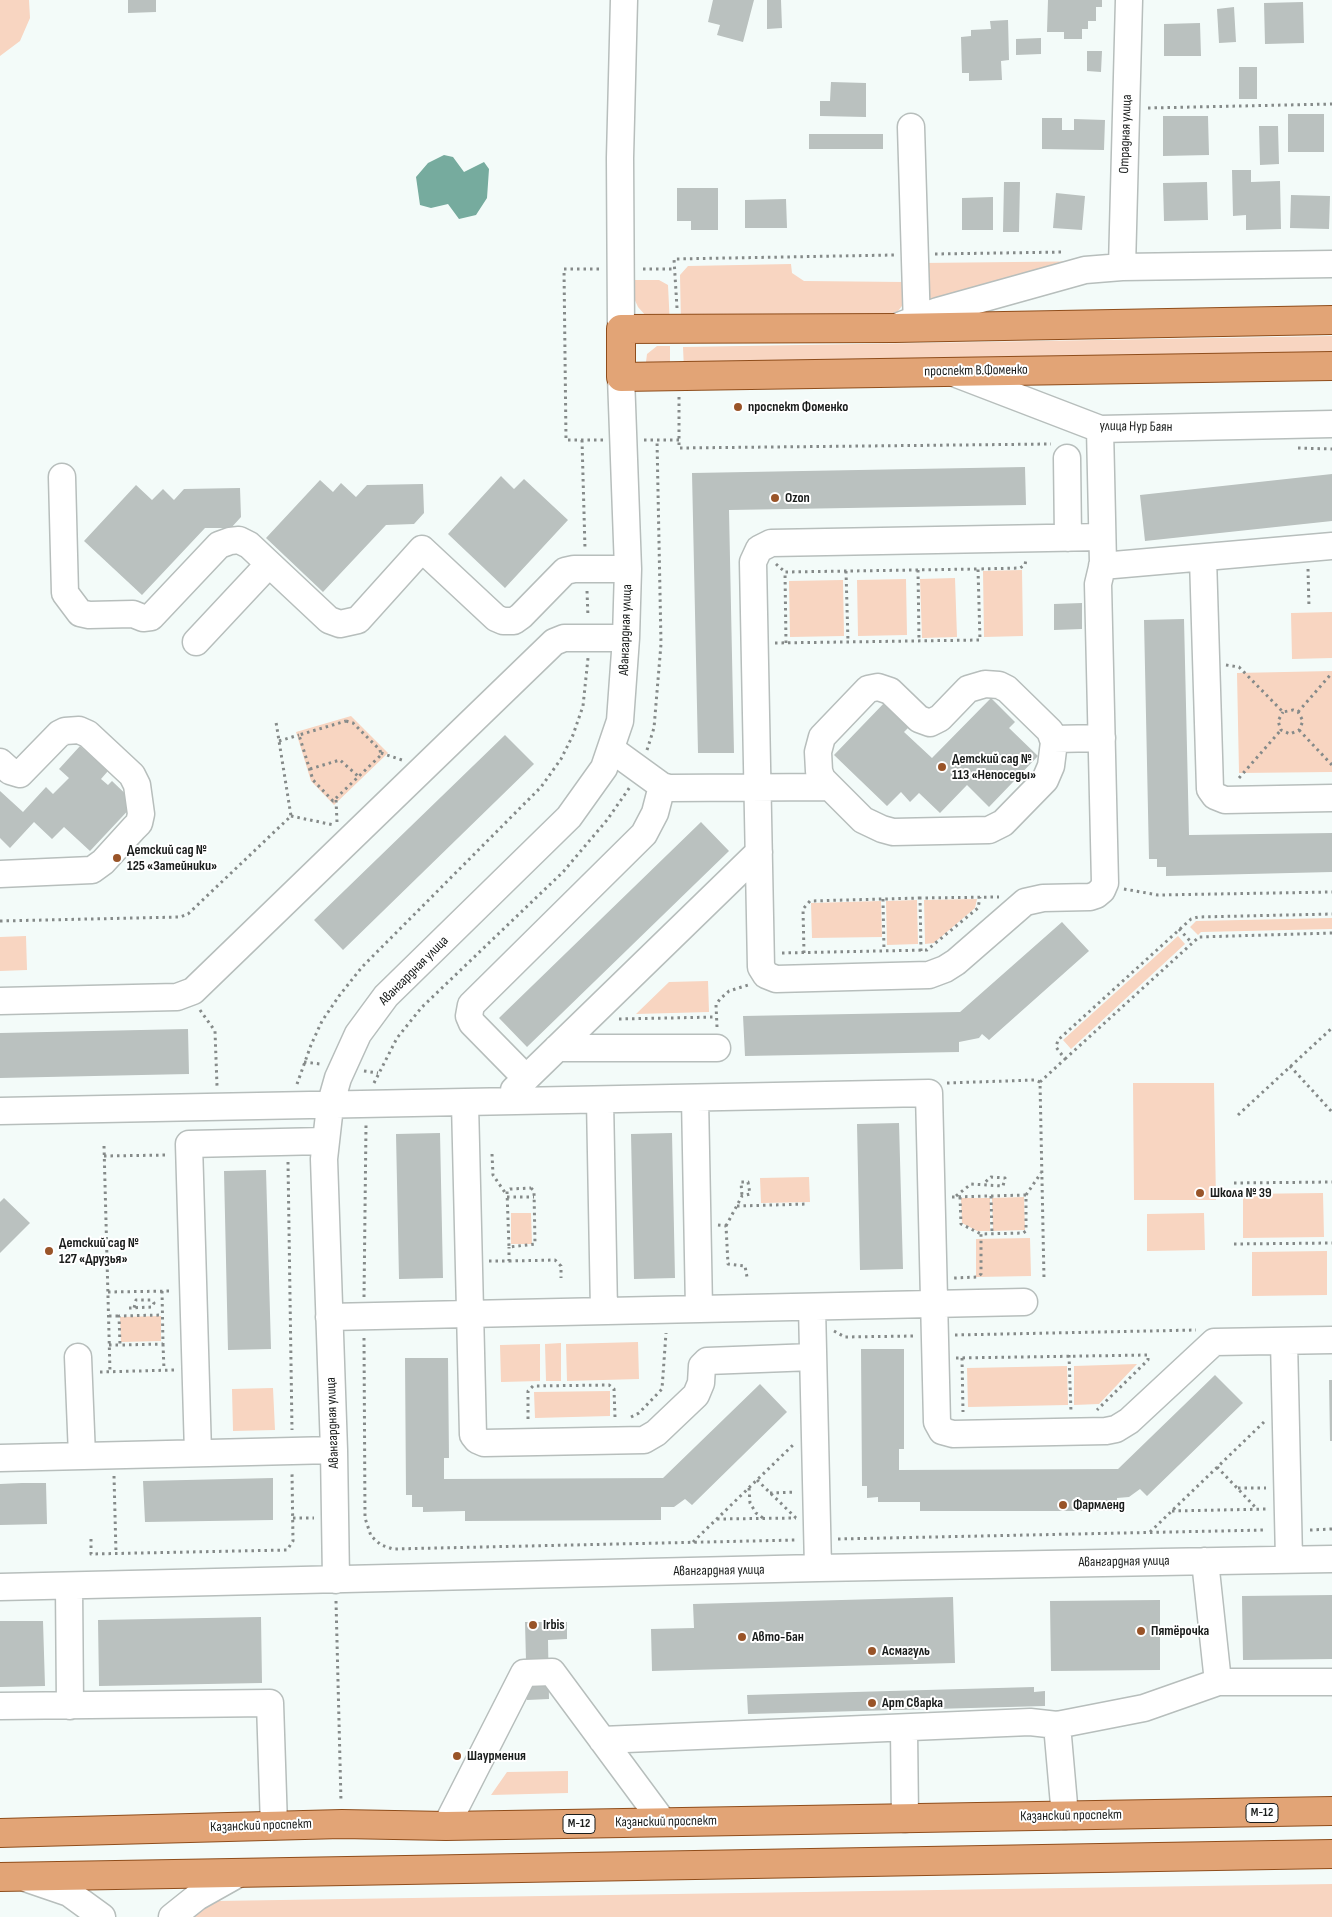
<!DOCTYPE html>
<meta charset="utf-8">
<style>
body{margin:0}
canvas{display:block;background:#f3fbf9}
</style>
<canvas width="1332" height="1917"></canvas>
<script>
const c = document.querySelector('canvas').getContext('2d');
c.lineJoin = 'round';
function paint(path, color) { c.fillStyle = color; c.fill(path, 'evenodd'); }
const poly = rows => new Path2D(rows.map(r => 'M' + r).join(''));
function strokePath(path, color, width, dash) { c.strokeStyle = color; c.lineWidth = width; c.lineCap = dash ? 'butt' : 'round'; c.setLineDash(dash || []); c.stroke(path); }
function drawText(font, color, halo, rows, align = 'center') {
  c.font = font + ' "Sofia Sans Condensed",sans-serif'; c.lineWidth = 4; c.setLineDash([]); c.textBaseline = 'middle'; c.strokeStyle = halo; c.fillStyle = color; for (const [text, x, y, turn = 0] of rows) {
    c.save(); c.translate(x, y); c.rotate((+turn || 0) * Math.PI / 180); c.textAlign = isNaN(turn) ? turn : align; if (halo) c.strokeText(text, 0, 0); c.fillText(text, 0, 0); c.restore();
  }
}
paint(poly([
 [0,0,29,0,30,18,20,41,0,56],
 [1109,261,927,301,920,263],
 [791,264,792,273,804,281,904,282,902,306,894,316,681,324,680,275,688,266],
 [631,280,659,280,668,285,670,326,646,316,638,307,632,294],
 [1332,336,1332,359,684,370,683,347],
 [657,346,670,346,670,372,647,365,646,362,647,354],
 [1022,570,1023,636,984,637,983,571],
 [955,578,957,637,922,638,920,579],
 [906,579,907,635,858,636,857,580],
 [843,580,844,636,790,637,789,581],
 [1332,612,1332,658,1292,659,1291,613],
 [1332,671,1332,772,1239,773,1237,673],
 [351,716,388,753,334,805,311,781,296,732],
 [977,899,975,908,934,943,925,944,924,900],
 [917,900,918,944,887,945,886,901],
 [881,901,882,937,812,938,811,903],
 [1332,918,1332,929,1201,932,1198,935,1190,927,1196,921],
 [26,936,27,970,0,971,0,937],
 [1178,936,1185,944,1071,1049,1063,1040],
 [708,981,709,1012,636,1014,669,982],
 [1133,1083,1214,1083,1216,1200,1134,1200],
 [809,1177,810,1202,761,1203,760,1178],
 [1323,1193,1324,1237,1243,1238,1243,1194],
 [1024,1197,1025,1230,993,1231,992,1198],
 [961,1198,990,1198,990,1231,977,1231,962,1223],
 [511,1213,531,1213,532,1244,511,1244],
 [1204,1213,1205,1250,1147,1251,1147,1214],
 [1030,1238,1031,1276,976,1277,976,1239],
 [1327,1251,1327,1295,1252,1296,1252,1252],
 [161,1316,161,1341,121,1342,120,1317],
 [638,1342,639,1379,567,1381,566,1344],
 [561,1343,561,1381,546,1381,545,1344],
 [540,1344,540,1381,501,1382,500,1345],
 [1137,1364,1099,1404,1074,1405,1074,1366],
 [1067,1366,1068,1405,968,1407,967,1368],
 [273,1388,275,1430,233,1431,232,1389],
 [610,1391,610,1416,535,1418,534,1392],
 [568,1771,568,1793,491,1795,507,1772],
 [1332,1884,1332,1917,186,1917,215,1901]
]), '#f8d5c1');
paint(poly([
 [444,155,453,157,464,172,484,162,489,169,487,198,476,215,459,219,448,204,431,208,420,205,416,177,428,163]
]), '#76ab9e');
paint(poly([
 [128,0,156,0,156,12,128,13],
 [713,0,754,0,743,42,717,35,720,25,708,22],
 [767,0,781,0,782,28,767,29],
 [1048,0,1102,0,1102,7,1096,7,1096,21,1088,21,1088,29,1082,29,1082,39,1064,39,1064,32,1047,32],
 [1303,2,1304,43,1265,44,1264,3],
 [1234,7,1236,42,1219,43,1217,9],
 [1008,20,1009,60,1001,61,1002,80,969,81,969,73,962,73,961,37,971,36,971,30,991,29,990,21],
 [1200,23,1201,56,1164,56,1164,24],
 [1041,38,1041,54,1016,55,1016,39],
 [1087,51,1102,51,1101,72,1087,71],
 [1239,67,1257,67,1257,99,1239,99],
 [831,82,866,83,866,117,820,116,820,101,830,101],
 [1288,114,1324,114,1324,152,1288,152],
 [1163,116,1208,116,1209,155,1163,156],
 [1042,118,1062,118,1062,130,1074,130,1074,119,1105,120,1104,150,1042,149],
 [1259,126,1278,126,1279,164,1260,165],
 [809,134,883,134,883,149,809,149],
 [1232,170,1251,170,1251,182,1280,181,1281,229,1246,230,1246,215,1233,216],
 [1004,182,1020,182,1019,232,1003,232],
 [1207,182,1208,220,1164,221,1163,183],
 [677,188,718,188,718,230,691,230,691,221,677,221],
 [1056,193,1085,196,1082,230,1053,228],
 [1291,195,1330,196,1329,229,1290,228],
 [993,197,993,230,962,230,962,198],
 [786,199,787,228,745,228,745,200],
 [1025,467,1026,505,729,510,734,753,698,753,692,473],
 [1332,474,1332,521,1145,541,1140,495],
 [501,476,514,489,524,479,568,520,505,588,448,534],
 [320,480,333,492,341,483,356,497,367,485,423,484,424,513,414,524,386,525,323,592,266,538],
 [136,485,152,500,163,489,174,500,184,489,240,488,241,517,231,528,205,528,142,595,84,541],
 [1082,603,1082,629,1054,630,1054,604],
 [1184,619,1189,835,1332,833,1332,872,1166,876,1166,867,1157,867,1157,859,1149,859,1144,620],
 [991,698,1015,722,1009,728,1038,756,989,807,967,785,940,813,919,793,910,802,901,792,887,806,834,755,887,700,912,724,904,732,932,758],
 [505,735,534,764,343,950,314,920],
 [80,746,108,771,101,779,108,785,112,781,135,803,90,851,64,827,52,839,34,822,10,848,0,838,0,791,23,812,46,787,53,794,69,778,59,769],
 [701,822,729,851,527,1047,499,1018],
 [1062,922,1089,951,989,1040,982,1034,979,1038,959,1042,959,1052,745,1056,743,1016,960,1012],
 [188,1029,189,1074,0,1078,0,1033],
 [899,1123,903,1269,860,1270,857,1124],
 [440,1133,443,1278,399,1279,396,1134],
 [672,1133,675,1278,634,1279,631,1134],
 [266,1170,271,1349,228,1350,224,1171],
 [4,1198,30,1223,0,1253,0,1202],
 [861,1349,904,1349,904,1449,899,1449,899,1470,1118,1469,1215,1375,1243,1403,1147,1496,1140,1489,1129,1497,1117,1498,1117,1511,920,1511,920,1502,878,1502,878,1497,867,1498,867,1486,862,1486],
 [405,1358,448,1358,449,1458,444,1458,444,1479,663,1478,760,1384,787,1412,692,1505,685,1499,674,1507,661,1507,661,1520,465,1521,465,1511,423,1512,423,1507,412,1507,412,1495,406,1495],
 [1329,1380,1332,1380,1332,1441,1330,1441],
 [273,1478,273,1520,145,1522,143,1481],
 [22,1483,46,1483,47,1524,0,1525,0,1484],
 [1332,1595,1332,1659,1243,1660,1242,1596],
 [953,1597,955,1663,652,1671,651,1629,694,1628,693,1604],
 [1160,1600,1160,1670,1051,1671,1050,1601],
 [261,1617,262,1683,99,1686,98,1620],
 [0,1621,43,1621,45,1686,0,1687],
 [525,1622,567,1622,567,1639,548,1640,549,1699,527,1700],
 [1034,1687,1034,1692,1045,1691,1045,1706,748,1714,747,1695]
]), '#bac1bf');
const minor = poly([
 [911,127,917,327],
 [1122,267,1129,0],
 [899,326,938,311,1085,270,1122,267,1332,264],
 [621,329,620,158,624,0],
 [954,373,1100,429,1332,424],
 [1100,429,1103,563,1098,584,1105,883,1102,890,1096,895,1090,897,1043,898,1025,902,956,962,945,969,929,975,776,979,766,975,761,967,753,562,759,549,771,543,1102,537],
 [1067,458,1068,538],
 [62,477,65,593,80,613,89,615,133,614,143,618,151,617,219,545,230,541,239,540,249,545,329,620,340,624,358,620,422,549,496,618,503,621,514,621,521,616,565,571,574,569,628,569],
 [1203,558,1210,789,1215,796,1225,800,1332,798],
 [1102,566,1332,546],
 [196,642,269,564],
 [985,684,999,685,1007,689,1050,731,1054,742,1051,766,1045,780,1003,823,989,830,893,832,882,829,863,820,822,779,819,771,818,752,822,737,868,689,878,687,890,691,919,719,930,723,940,718,968,689,985,684],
 [1054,739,1102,738],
 [611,749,662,786,669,788,830,787],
 [0,762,10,771,20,774,59,734,65,731,79,730,88,734,132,775,137,785,141,814,139,823,134,828,103,862,92,870,0,874],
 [0,1001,177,997,193,991,554,642,564,638,626,638],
 [557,1048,717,1048],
 [526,1078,472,1023,469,1016,471,1005,644,834,655,813,662,786],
 [514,1090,759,852],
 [695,1098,699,1309],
 [600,1100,604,1311],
 [465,1103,473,1435,477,1440,484,1443,644,1440,656,1433,696,1395,701,1383,702,1366,707,1361,813,1357],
 [0,1111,929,1093,937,1422,942,1431,953,1434,1106,1431,1116,1429,1129,1421,1214,1342,1332,1340],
 [812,1307,818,1568],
 [329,1317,1024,1302],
 [1284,1341,1289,1559],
 [78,1357,82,1456],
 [198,1453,189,1144,325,1141],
 [0,1458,334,1450],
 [1205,1561,1218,1682],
 [336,1580,334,1450,324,1159,330,1106,338,1078,358,1034,386,996,569,817,604,768,620,721,626,638,628,569,621,377],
 [69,1586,70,1706],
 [0,1587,818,1568,1332,1559],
 [0,1706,270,1703,274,1826],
 [1057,1725,1144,1708,1218,1682,1332,1682],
 [904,1729,905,1819],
 [602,1740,1030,1722,1057,1725,1065,1816],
 [446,1826,524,1673,552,1672,663,1822],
 [28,1879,69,1893,102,1917],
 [172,1917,197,1897,238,1874]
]);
const major = poly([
 [1332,320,895,328,621,329,621,377,1332,366],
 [0,1833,342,1824,446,1826,1332,1811],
 [0,1877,1332,1854]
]);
strokePath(minor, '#b7bebc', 29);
strokePath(major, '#8f4d1b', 30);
strokePath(poly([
 [1148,108,1332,104],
 [935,254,1064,252],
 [599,269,564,269,566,440,604,440],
 [643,269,674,269],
 [677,308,674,259,894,255],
 [679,397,679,448,1051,444],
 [582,440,585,549],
 [644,440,679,440],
 [1298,448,1332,449],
 [776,564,785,572],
 [1308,569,1309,608],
 [918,570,919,641],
 [846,571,848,642],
 [587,591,588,617],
 [775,643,980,640,978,569,1020,568,1025,565,1026,559],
 [786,643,785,572,978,569],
 [1226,665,1239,667,1283,712,1293,710,1298,712,1303,721,1299,730,1290,734,1281,730,1278,721,1283,712],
 [1298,712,1332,673],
 [346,721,353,723,380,750,381,755,333,801,313,780,299,735,346,721],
 [1299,730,1332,765],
 [279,741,299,735],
 [647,750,654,728,661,644,657,440],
 [381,753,402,760],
 [310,769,340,760,359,777],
 [1239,778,1281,730],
 [336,800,337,822],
 [291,816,334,825],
 [1124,889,1158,895,1332,892],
 [883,899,884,951],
 [0,921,180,917,188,914,291,816,276,722],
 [1179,929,1192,943],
 [921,951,920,898,999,897],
 [782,953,927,950,978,908,980,897],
 [804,953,803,909,810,901,920,898],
 [200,1010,215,1031,217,1086],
 [619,1019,716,1017],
 [717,1027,716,1005,720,999,729,991,748,985],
 [1065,1059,1199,937,1332,933],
 [304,1062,320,1064],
 [1290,1066,1332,1112],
 [364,1071,378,1073],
 [1040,1082,1065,1059,1056,1047,1058,1040,1191,919,1198,917,1332,914],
 [374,1083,397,1038,422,1007,563,872,607,820,630,787],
 [947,1083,1035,1080,1040,1082,1044,1279],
 [297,1084,311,1045,322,1021,339,996,362,967,541,787,561,759,573,735,583,706,588,658],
 [1238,1115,1332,1028],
 [104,1146,110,1372],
 [492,1154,493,1175,506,1194],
 [104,1156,169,1155],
 [288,1162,292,1430],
 [1234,1183,1332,1182],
 [531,1188,534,1191,535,1244,509,1247,507,1191,510,1189,531,1188],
 [1026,1195,1041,1173],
 [956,1196,971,1184,1003,1186,1005,1178,991,1177,983,1184],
 [991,1196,992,1234],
 [507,1197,534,1197],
 [952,1197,1026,1195,1026,1231,1023,1233,981,1234,981,1274,977,1277,954,1278],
 [960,1197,961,1224,981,1234],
 [737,1206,808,1204],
 [718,1225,726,1226,728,1264,745,1266,747,1277],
 [726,1226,742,1196,750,1194,748,1182,741,1182,742,1196],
 [1234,1244,1332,1243],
 [489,1261,509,1261,509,1247],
 [509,1261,555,1260,561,1266,561,1278],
 [162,1291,163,1344,120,1345,119,1316,162,1315],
 [108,1292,172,1291],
 [364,1297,366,1125],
 [129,1308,152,1307,154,1303,151,1300,136,1300,134,1308],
 [109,1316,119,1316],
 [834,1331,845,1337,914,1336],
 [955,1335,1196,1330],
 [364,1338,365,1518,371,1536,381,1545,393,1549,796,1540],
 [163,1344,164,1370],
 [109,1345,120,1345],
 [1069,1355,1071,1412],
 [956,1358,1148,1355,1148,1360,1097,1410],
 [962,1358,963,1412],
 [100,1372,174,1370],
 [631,1417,639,1413,662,1389,666,1333],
 [528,1419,528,1391,533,1386,609,1385,614,1389,615,1417],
 [1217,1467,1258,1510],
 [114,1476,116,1553],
 [757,1480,796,1518],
 [749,1488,750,1503,756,1513,763,1518],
 [1238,1488,1266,1488],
 [770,1493,796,1492],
 [1172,1511,1268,1509],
 [293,1518,314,1518],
 [717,1519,796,1518],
 [1310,1530,1332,1529],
 [1150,1532,1264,1422],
 [91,1539,91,1554,287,1550,293,1541,292,1472],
 [838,1539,1266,1530],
 [693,1542,794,1444],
 [336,1601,341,1802]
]), '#858a89', 3, [2.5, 4]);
strokePath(minor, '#fff', 26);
strokePath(major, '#e2a476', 28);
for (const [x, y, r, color] of [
 [738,407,5,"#995428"],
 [775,498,5,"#995428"],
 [942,767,5,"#995428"],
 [117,858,5,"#995428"],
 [1200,1193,5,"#995428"],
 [49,1251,5,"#995428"],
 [1063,1505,5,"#995428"],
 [533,1625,5,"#995428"],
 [1141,1631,5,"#995428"],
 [742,1637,5,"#995428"],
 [872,1651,5,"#995428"],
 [872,1703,5,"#995428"],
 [457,1756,5,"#995428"]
]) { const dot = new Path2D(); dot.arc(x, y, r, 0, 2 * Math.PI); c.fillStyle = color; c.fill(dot); strokePath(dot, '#fff', 2); }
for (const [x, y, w] of [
 [1262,1813,32],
 [579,1824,32]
]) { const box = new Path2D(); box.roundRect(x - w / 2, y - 9.5, w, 19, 4); c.fillStyle = '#fff'; c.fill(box); strokePath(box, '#191c1b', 1); }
drawText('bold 12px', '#191c1b', null, [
 ["М-12",1262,1813],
 ["М-12",579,1824]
]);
drawText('14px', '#191c1b', '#fff', [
 ["Отрадная улица",1126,134,-88],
 ["проспект В.Фоменко",976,371,-1],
 ["улица Нур Баян",1136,427,1],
 ["Авангардная улица",626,630,-88],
 ["Авангардная улица",414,971,-45],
 ["Авангардная улица",333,1423,-92],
 ["Авангардная улица",1124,1562,-1],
 ["Авангардная улица",719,1571,-1],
 ["Казанский проспект",1071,1816,-1],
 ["Казанский проспект",666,1822,-1],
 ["Казанский проспект",261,1826,-2]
]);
drawText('bold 14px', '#191c1b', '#fff', [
 ["проспект Фоменко",748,407],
 ["Ozon",785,498],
 ["Детский сад №",952,759],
 ["113 «Непоседы»",952,775],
 ["Детский сад №",127,850],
 ["125 «Затейники»",127,866],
 ["Школа № 39",1210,1193],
 ["Детский сад №",59,1243],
 ["127 «Друзья»",59,1259],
 ["Фармленд",1073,1505],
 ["Irbis",543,1625],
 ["Пятёрочка",1151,1631],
 ["Авто-Бан",752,1637],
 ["Асмагуль",882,1651],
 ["Арт Сварка",882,1703],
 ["Шаурмения",467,1756]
], 'left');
</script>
